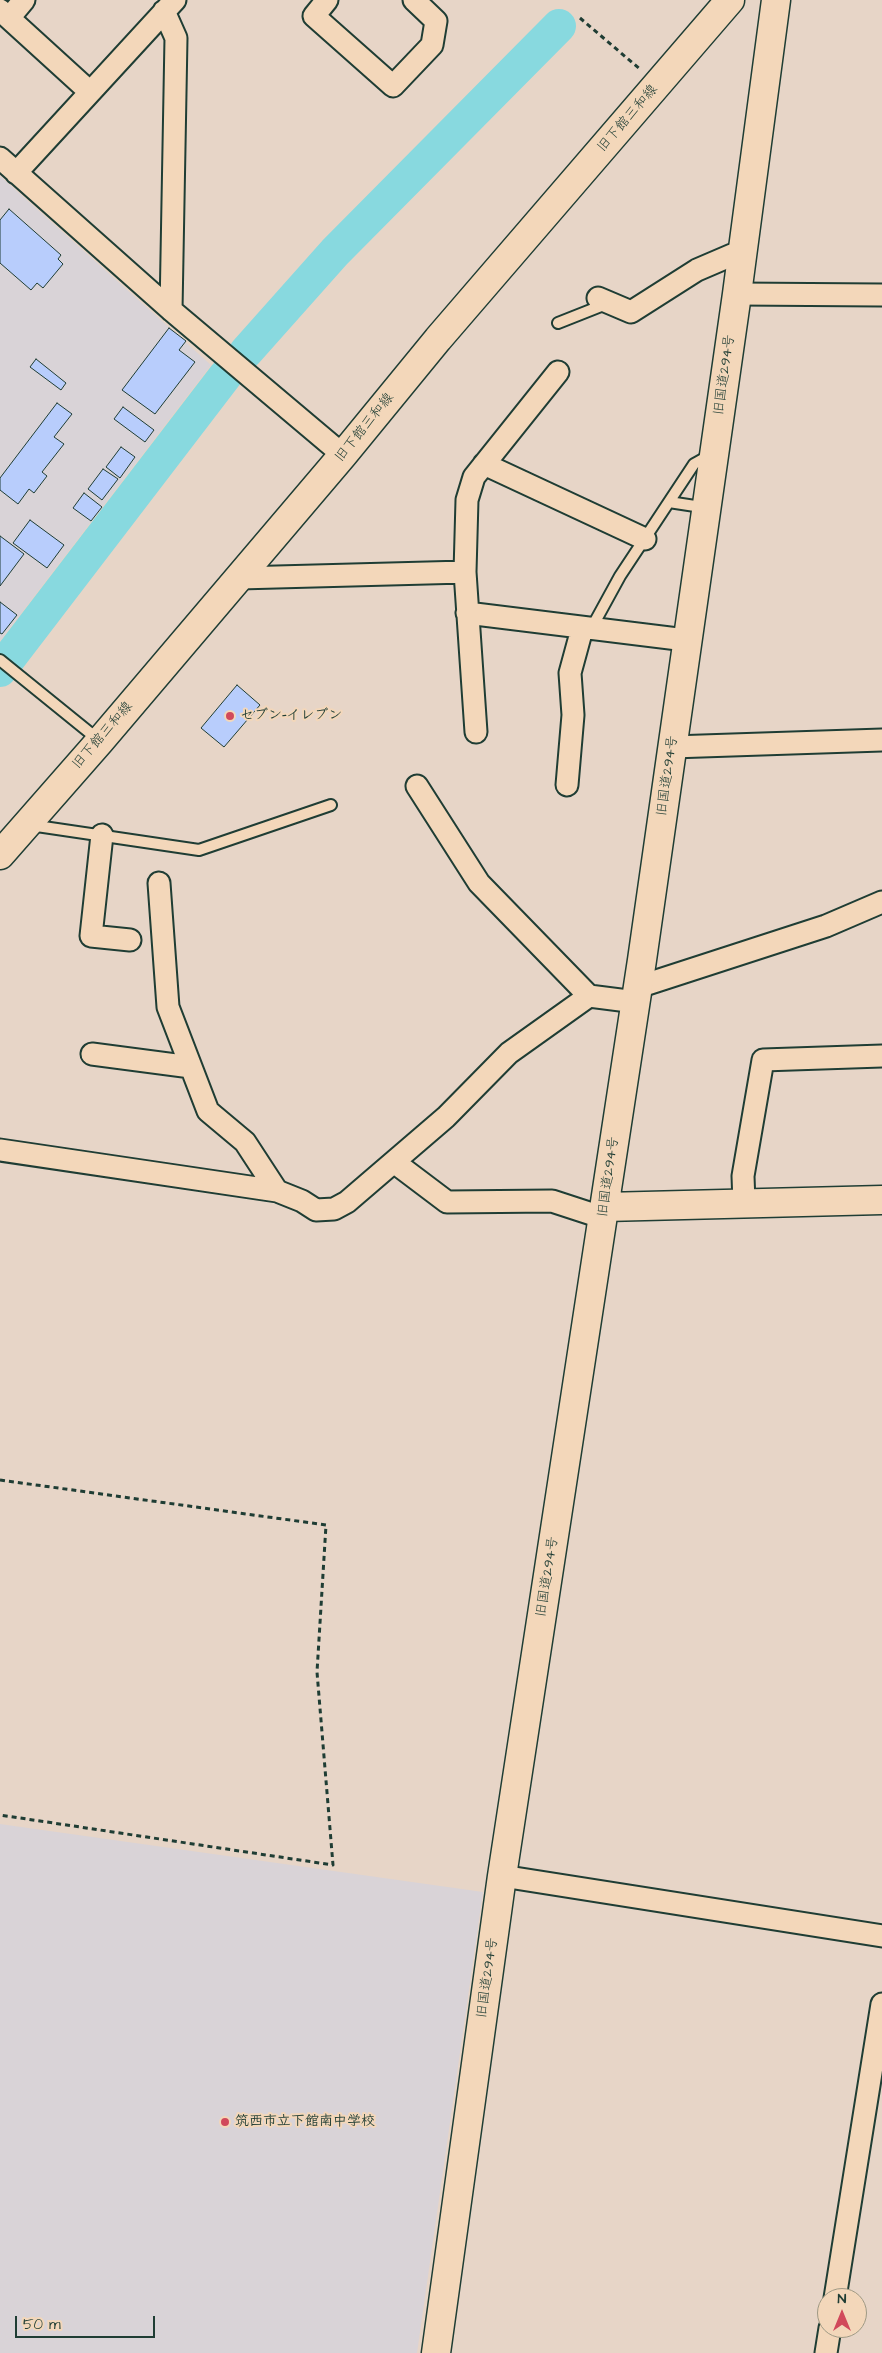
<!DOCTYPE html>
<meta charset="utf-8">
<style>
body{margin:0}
#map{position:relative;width:882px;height:2353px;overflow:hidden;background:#e7d5c7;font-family:"Architects Daughter",sans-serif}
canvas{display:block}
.north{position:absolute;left:817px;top:2288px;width:50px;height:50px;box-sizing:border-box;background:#f3d7ba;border:1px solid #9e9984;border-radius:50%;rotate:0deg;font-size:14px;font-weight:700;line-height:20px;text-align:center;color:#1f3d34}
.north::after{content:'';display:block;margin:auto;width:18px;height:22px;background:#d1495b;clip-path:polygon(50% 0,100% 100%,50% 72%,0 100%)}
.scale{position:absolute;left:15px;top:2316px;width:140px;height:22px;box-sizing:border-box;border:2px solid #1f3d34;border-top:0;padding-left:6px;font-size:15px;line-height:18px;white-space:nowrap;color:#1f3d34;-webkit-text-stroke:4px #f3d7ba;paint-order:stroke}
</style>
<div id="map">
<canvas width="882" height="2353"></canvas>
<div class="north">N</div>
<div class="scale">50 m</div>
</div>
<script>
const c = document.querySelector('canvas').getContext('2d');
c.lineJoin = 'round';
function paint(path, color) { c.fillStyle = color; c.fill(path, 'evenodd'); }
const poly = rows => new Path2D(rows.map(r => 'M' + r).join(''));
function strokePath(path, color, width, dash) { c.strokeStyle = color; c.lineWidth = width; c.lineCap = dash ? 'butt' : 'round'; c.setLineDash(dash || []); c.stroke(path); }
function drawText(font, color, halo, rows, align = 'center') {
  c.font = font + ' "Architects Daughter","Klee One",sans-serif'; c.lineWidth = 4; c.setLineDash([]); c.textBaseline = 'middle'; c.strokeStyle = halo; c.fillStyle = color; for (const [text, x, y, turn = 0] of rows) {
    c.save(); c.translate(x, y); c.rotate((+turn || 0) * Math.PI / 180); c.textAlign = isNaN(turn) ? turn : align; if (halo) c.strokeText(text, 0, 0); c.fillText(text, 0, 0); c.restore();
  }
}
paint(poly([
 [0,176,211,365,0,641],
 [0,1824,483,1892,417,2353,0,2353]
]), '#d9d3d7');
strokePath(poly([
 [246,352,335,252,559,26],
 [0,670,225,376]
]), '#88d9df', 34);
const building = poly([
 [9,209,61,255,58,259,63,264,43,288,37,283,31,290,0,263,0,220,9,209],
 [169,328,186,341,179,350,195,362,155,414,122,390,169,328],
 [36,359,66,383,61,390,30,367,36,359],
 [57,403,72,414,54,437,64,444,42,472,47,476,34,493,29,489,18,504,0,490,0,478,57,403],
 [123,407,154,430,145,442,114,419,123,407],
 [121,447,135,457,120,478,106,467,121,447],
 [103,469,118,479,102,500,88,489,103,469],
 [84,493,102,507,91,521,73,508,84,493],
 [30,520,64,545,47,568,13,543,30,520],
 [0,536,24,554,0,586,0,536],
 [0,602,17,615,2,634,0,633,0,602],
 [237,685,260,705,224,747,201,728,237,685]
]);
paint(building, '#b8cdfc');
strokePath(building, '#1f3d34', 1);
const lane = poly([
 [558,323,606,304],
 [669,502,695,506],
 [591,629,620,576,694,464,703,459],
 [0,660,100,741],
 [30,825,199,850,331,805]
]);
const street = poly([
 [327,0,314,16,393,86,432,45,436,21,414,0],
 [0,10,90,92],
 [164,11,176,38,171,310],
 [9,18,24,0],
 [0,158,171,310,343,455],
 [16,173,175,0],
 [737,294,882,295],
 [598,298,631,312,697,270,732,255,743,254],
 [484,464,645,539],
 [465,572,467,500,474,477,558,372],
 [239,578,465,572,476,732],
 [467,613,686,640],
 [672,747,882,740],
 [567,785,573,715,570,673,582,629],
 [417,786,479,883,589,996],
 [102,835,91,936,130,940],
 [159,883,168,1007,208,1111,245,1142,277,1191],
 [638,987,826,926,882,902],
 [92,1054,191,1067],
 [0,1150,277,1191,302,1201,316,1210,334,1209,347,1202,446,1117,509,1053,589,996,636,1002],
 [394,1162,447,1202,552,1201,604,1218],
 [744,1203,743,1176,763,1060,882,1056],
 [502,1876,882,1936],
 [835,2298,882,2004],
 [826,2353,830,2328]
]);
const secondary = poly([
 [0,855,100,741,343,455,438,339,730,0],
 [605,1207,882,1200],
 [436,2353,502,1876,642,960,737,294,776,0]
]);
strokePath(lane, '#1f3d34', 14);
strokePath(street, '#1f3d34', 25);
strokePath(secondary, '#1f3d34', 31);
strokePath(poly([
 [580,18,641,70],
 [0,1480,326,1525,317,1672,333,1865,0,1815]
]), '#1f3d34', 3, [5, 4]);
strokePath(lane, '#f3d7ba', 10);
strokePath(street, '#f3d7ba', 21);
strokePath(secondary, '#f3d7ba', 28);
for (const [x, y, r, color] of [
 [230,716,5,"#d1495b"],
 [225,2122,5,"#d1495b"]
]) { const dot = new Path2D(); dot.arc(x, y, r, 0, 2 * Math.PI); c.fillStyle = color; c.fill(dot); strokePath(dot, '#f3d7ba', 2); }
drawText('14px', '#1f3d34', '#f3d7ba', [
 ["旧下館三和線",628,119,-49],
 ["旧国道294号",725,375,-82],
 ["旧下館三和線",365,428,-51],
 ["旧下館三和線",103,736,-49],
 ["旧国道294号",668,776,-82],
 ["旧国道294号",609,1177,-82],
 ["旧国道294号",548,1577,-81],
 ["旧国道294号",488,1978,-82]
]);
drawText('bold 14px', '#1f3d34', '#f3d7ba', [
 ["セブン-イレブン",240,716],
 ["筑西市立下館南中学校",235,2122]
], 'left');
</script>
